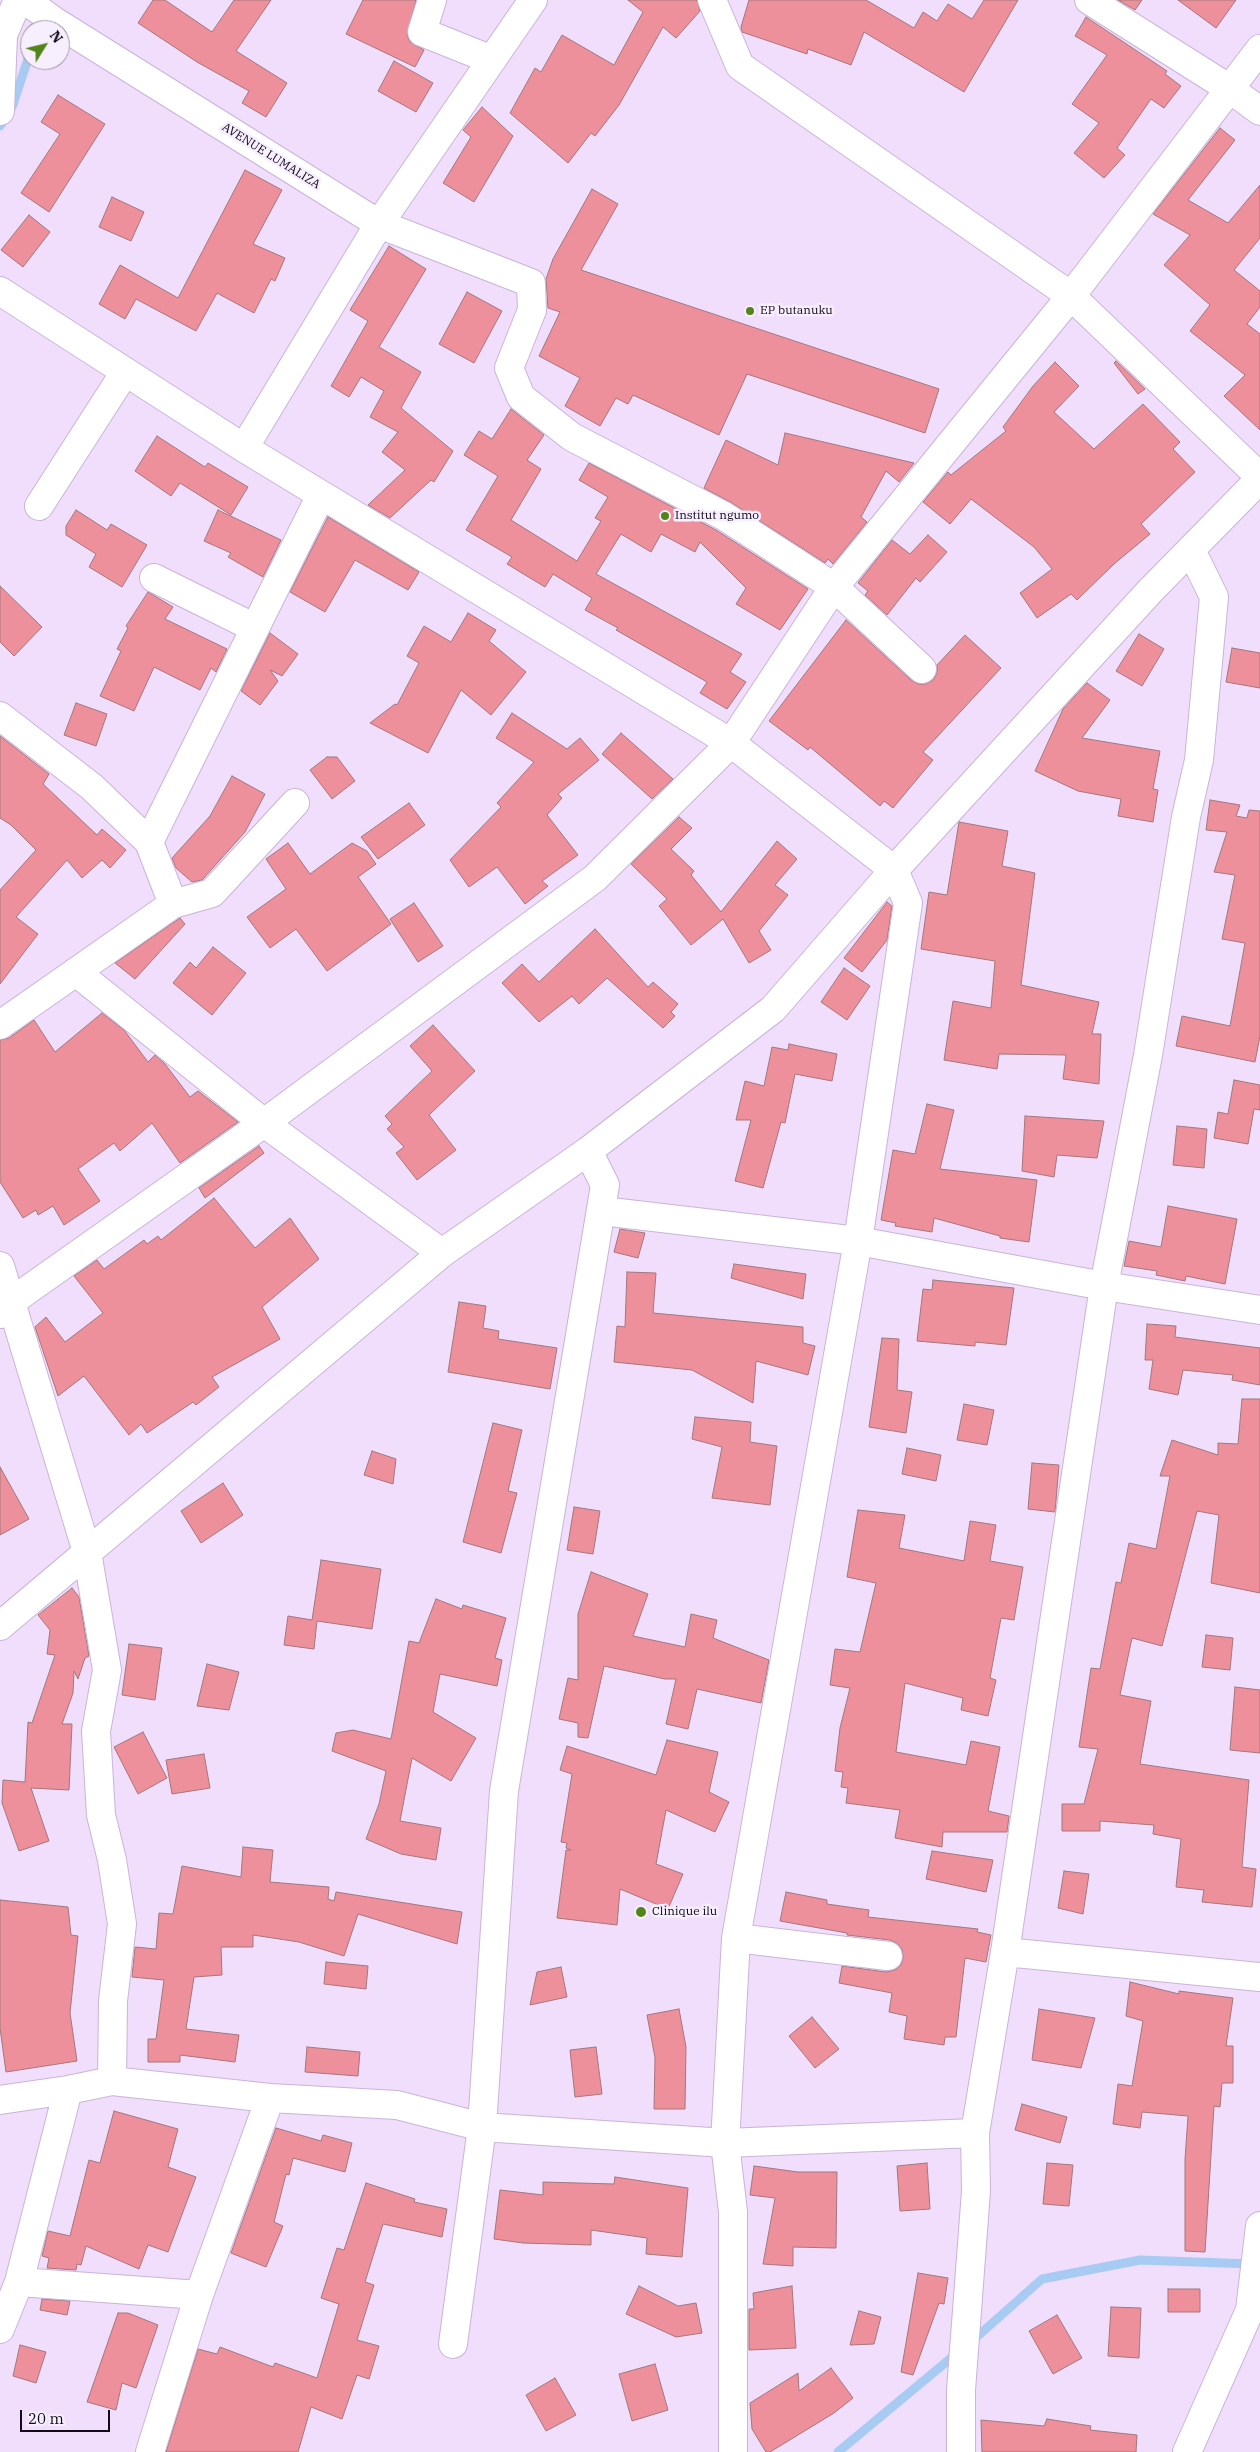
<!DOCTYPE html>
<style>
body{margin:0}
#map{position:relative;width:1260px;height:2452px;overflow:hidden;background:#f0defc;font-family:"IBM Plex Serif",serif}
canvas{display:block}
.north{position:absolute;left:20px;top:20px;width:50px;height:50px;box-sizing:border-box;background:#f8effe;border:1px solid #9c93a1;border-radius:50%;rotate:54deg;font-size:14px;font-weight:700;line-height:20px;text-align:center;color:#120a16}
.north::after{content:'';display:block;margin:auto;width:18px;height:22px;background:#528418;clip-path:polygon(50% 0,100% 100%,50% 72%,0 100%)}
.scale{position:absolute;left:20px;top:2410px;width:90px;height:22px;box-sizing:border-box;border:2px solid #120a16;border-top:0;padding-left:6px;font-size:15px;line-height:18px;white-space:nowrap;color:#120a16;-webkit-text-stroke:4px #f8effe;paint-order:stroke}
</style>
<div id="map">
<canvas width="1260" height="2452"></canvas>
<div class="north">N</div>
<div class="scale">20 m</div>
</div>
<script>
const c = document.querySelector('canvas').getContext('2d');
c.lineJoin = 'round';
const poly = rows => new Path2D(rows.map(r => 'M' + r).join(''));
function strokePath(path, color, width, dash) { c.strokeStyle = color; c.lineWidth = width; c.lineCap = dash ? 'butt' : 'round'; c.setLineDash(dash || []); c.stroke(path); }
function paint(path, color) { c.fillStyle = color; c.fill(path, 'evenodd'); }
function drawText(font, color, halo, rows, align = 'center') {
  c.font = font + ' "IBM Plex Serif",serif'; c.lineWidth = 5; c.setLineDash([]); c.textBaseline = 'middle'; c.strokeStyle = halo; c.fillStyle = color; for (const [text, x, y, turn = 0] of rows) {
    c.save(); c.translate(x, y); c.rotate((+turn || 0) * Math.PI / 180); c.textAlign = isNaN(turn) ? turn : align; if (halo) c.strokeText(text, 0, 0); c.fillText(text, 0, 0); c.restore();
  }
}
strokePath(poly([
 [0,126,12,107,30,53],
 [971,2342,1042,2279,1140,2260,1252,2264],
 [838,2452,957,2353]
]), '#a8cbf4', 9);
const building = poly([
 [153,0,165,0,212,32,234,0,271,0,236,51,287,83,266,117,242,103,249,91,197,62,138,23,153,0],
 [363,0,416,0,407,35,410,42,424,50,415,67,346,34,363,0],
 [628,0,697,0,700,11,676,38,663,27,619,105,595,136,591,133,568,163,510,113,535,68,541,72,562,35,614,65,643,12,628,0],
 [749,0,866,0,914,28,923,12,937,21,948,4,972,19,984,0,1018,0,964,92,864,32,851,65,808,49,807,54,742,32,741,27,749,0],
 [1118,0,1142,0,1135,10,1118,0],
 [1178,0,1236,0,1216,28,1178,0],
 [1086,17,1167,71,1165,74,1181,86,1164,108,1151,99,1117,148,1125,155,1104,178,1074,153,1099,123,1072,104,1107,55,1075,36,1086,17],
 [394,61,433,83,416,112,378,91,394,61],
 [58,95,105,124,49,212,21,193,60,134,41,122,58,95],
 [482,107,513,136,474,202,443,183,471,137,463,130,482,107],
 [1220,128,1235,140,1188,200,1228,223,1260,185,1260,238,1234,270,1260,291,1260,307,1247,324,1260,334,1260,430,1224,396,1245,375,1190,331,1210,305,1164,265,1190,235,1153,214,1220,128],
 [245,170,282,190,253,244,285,258,275,281,271,279,254,313,217,293,196,331,136,299,125,319,99,304,120,265,178,298,245,170],
 [592,189,618,204,581,270,939,389,925,433,747,374,719,435,633,395,628,404,616,398,600,426,565,406,580,378,539,356,560,312,548,308,546,279,553,259,592,189],
 [112,197,144,212,131,241,99,227,112,197],
 [29,215,50,232,23,267,1,250,29,215],
 [389,246,426,269,379,347,421,372,401,408,453,451,434,482,431,480,390,518,368,505,405,470,382,452,398,432,370,417,384,391,361,377,349,397,331,386,368,321,350,310,389,246],
 [467,292,502,311,474,363,439,344,467,292],
 [1116,361,1145,389,1138,394,1114,363,1116,361],
 [1055,362,1079,386,1054,412,1094,449,1143,404,1180,442,1173,449,1195,472,1141,524,1150,534,1114,564,1077,600,1071,594,1037,618,1020,593,1052,569,1034,547,971,499,950,524,923,502,948,472,951,475,1006,431,1003,427,1033,386,1055,362],
 [511,409,544,435,527,460,541,469,511,520,577,561,601,521,595,518,608,497,579,480,589,463,716,530,808,589,780,630,736,604,746,588,700,542,695,552,661,534,651,552,621,534,596,574,742,654,730,672,746,682,727,709,700,693,707,682,616,630,618,628,585,610,592,598,553,574,545,587,507,564,512,557,466,530,498,476,464,455,479,431,492,439,511,409],
 [785,433,914,463,899,482,886,471,861,517,867,522,833,564,828,559,825,563,732,503,704,488,726,440,778,465,785,433],
 [157,436,205,467,208,463,248,487,231,515,180,483,171,496,135,471,157,436],
 [76,510,107,530,111,524,147,545,122,587,89,567,96,554,66,535,66,526,76,510],
 [218,510,281,540,263,577,228,557,231,553,204,541,218,510],
 [328,517,419,572,408,590,355,560,325,612,290,592,328,517],
 [928,535,947,552,920,582,916,578,887,615,865,595,868,591,858,583,892,540,910,554,928,535],
 [0,586,42,627,14,656,0,642,0,586],
 [148,592,173,607,165,619,227,649,216,672,211,668,200,690,154,667,134,711,100,696,121,651,117,649,128,628,126,626,148,592],
 [468,613,496,630,489,641,526,672,491,715,461,690,428,753,370,723,395,704,397,705,419,663,407,656,424,626,451,642,468,613],
 [846,620,911,680,918,684,926,684,933,680,937,673,937,665,965,635,1001,668,923,752,933,760,893,808,884,801,880,806,810,747,808,750,769,721,846,620],
 [270,633,298,654,282,676,270,670,278,681,260,705,241,691,270,633],
 [1139,634,1164,649,1142,686,1116,671,1139,634],
 [1232,648,1260,653,1260,688,1226,682,1232,648],
 [1087,683,1110,700,1082,738,1160,751,1153,789,1158,790,1153,822,1118,816,1121,799,1078,791,1035,771,1063,709,1087,683],
 [76,703,107,714,96,746,64,735,76,703],
 [512,713,567,749,580,738,599,760,558,794,562,798,547,815,578,855,542,881,548,886,525,904,497,867,469,887,450,860,501,807,497,803,534,762,496,738,512,713],
 [621,733,673,779,652,799,602,754,621,733],
 [0,736,49,774,43,784,97,835,102,829,126,850,110,868,102,860,82,878,67,860,16,917,38,934,0,984,0,890,36,850,11,825,0,818,0,736],
 [327,757,337,757,355,781,332,799,310,770,327,757],
 [232,776,265,794,245,832,202,880,192,882,176,868,172,858,210,816,232,776],
 [1210,800,1240,805,1236,816,1247,818,1249,810,1260,811,1260,1036,1255,1062,1176,1046,1182,1016,1230,1026,1245,943,1222,939,1235,875,1214,872,1227,832,1206,830,1210,800],
 [409,803,425,825,378,859,361,837,409,803],
 [679,817,692,828,671,849,694,871,691,875,721,912,777,841,797,859,775,885,788,895,759,931,771,950,749,963,723,919,691,945,659,906,667,899,631,864,679,817],
 [959,822,1008,831,1002,866,1035,873,1021,985,1099,1002,1092,1034,1101,1034,1099,1084,1063,1079,1066,1055,999,1054,997,1069,944,1060,953,1001,991,1008,995,961,921,949,929,892,947,895,959,822],
 [288,843,310,874,352,843,367,851,376,864,358,877,391,924,327,971,296,929,270,948,247,917,286,889,266,859,288,843],
 [887,902,892,906,887,940,862,972,844,958,887,902],
 [414,903,443,946,418,962,390,919,414,903],
 [180,918,185,924,135,979,115,963,180,918],
 [595,929,648,987,653,982,678,1004,671,1012,675,1016,663,1028,607,978,579,1004,572,996,539,1022,502,983,522,964,539,982,595,929],
 [213,947,246,973,212,1015,173,983,190,962,196,968,213,947],
 [844,968,870,986,847,1020,821,1002,844,968],
 [102,1013,124,1030,148,1062,155,1055,165,1064,190,1097,198,1091,238,1122,180,1163,152,1123,120,1151,114,1143,78,1169,100,1201,64,1225,53,1206,38,1215,36,1210,23,1218,0,1182,0,1040,9,1038,34,1020,55,1052,102,1013],
 [433,1025,475,1071,429,1115,456,1150,417,1180,396,1153,404,1147,387,1129,392,1124,385,1116,432,1071,410,1046,433,1025],
 [789,1044,837,1054,832,1081,795,1074,785,1123,781,1122,763,1188,735,1181,751,1120,736,1120,745,1081,764,1086,772,1047,788,1050,789,1044],
 [1234,1080,1260,1085,1260,1110,1254,1109,1248,1144,1214,1138,1218,1112,1228,1114,1234,1080],
 [927,1104,954,1110,940,1169,1037,1180,1029,1242,1000,1238,1000,1236,934,1218,932,1232,895,1226,896,1223,881,1220,893,1150,915,1154,927,1104],
 [1025,1116,1104,1121,1097,1158,1057,1155,1054,1177,1022,1171,1025,1116],
 [1177,1126,1207,1129,1204,1168,1173,1165,1177,1126],
 [259,1146,264,1153,205,1198,199,1188,259,1146],
 [214,1198,255,1248,290,1218,319,1259,262,1307,280,1339,212,1377,219,1387,196,1405,193,1402,147,1433,141,1424,129,1435,84,1376,58,1396,35,1327,46,1317,65,1342,103,1313,74,1276,97,1260,104,1269,144,1240,147,1244,158,1236,161,1240,214,1198],
 [1168,1206,1237,1219,1225,1284,1186,1276,1185,1281,1156,1275,1157,1271,1124,1266,1129,1241,1161,1247,1168,1206],
 [620,1229,645,1233,638,1258,614,1252,620,1229],
 [734,1264,806,1274,803,1299,731,1278,734,1264],
 [627,1272,656,1273,653,1313,803,1327,803,1343,815,1346,808,1375,756,1361,753,1403,692,1370,614,1362,617,1326,625,1327,627,1272],
 [933,1280,1014,1288,1006,1345,975,1342,975,1346,917,1341,923,1289,932,1290,933,1280],
 [459,1302,486,1306,483,1328,499,1331,498,1339,557,1348,550,1389,448,1372,459,1302],
 [1147,1324,1176,1326,1175,1337,1260,1348,1260,1385,1232,1380,1233,1375,1183,1370,1178,1395,1149,1389,1153,1360,1145,1360,1147,1324],
 [882,1338,899,1339,897,1390,912,1392,906,1433,869,1427,882,1338],
 [1242,1399,1260,1399,1260,1593,1211,1583,1219,1515,1197,1511,1162,1646,1132,1638,1120,1695,1151,1701,1140,1764,1249,1780,1242,1867,1256,1869,1252,1907,1202,1902,1204,1890,1176,1887,1181,1839,1153,1834,1154,1825,1100,1821,1100,1831,1062,1831,1062,1804,1084,1804,1098,1749,1079,1747,1091,1668,1100,1669,1116,1582,1121,1583,1129,1543,1156,1549,1170,1476,1160,1476,1172,1440,1218,1455,1218,1443,1238,1444,1242,1399],
 [964,1404,994,1410,987,1445,957,1440,964,1404],
 [695,1417,751,1422,750,1442,777,1446,770,1505,712,1498,722,1447,692,1439,695,1417],
 [493,1423,522,1430,508,1491,517,1493,501,1553,463,1542,493,1423],
 [907,1448,941,1455,936,1481,902,1474,907,1448],
 [372,1451,396,1459,393,1484,364,1475,372,1451],
 [1032,1463,1059,1465,1055,1512,1028,1509,1032,1463],
 [0,1467,29,1519,0,1535,0,1467],
 [223,1483,243,1515,201,1543,181,1511,223,1483],
 [574,1507,600,1511,593,1554,567,1550,574,1507],
 [858,1510,905,1515,899,1548,964,1561,970,1521,996,1525,990,1561,1023,1567,1014,1620,1001,1618,990,1678,996,1680,988,1716,961,1710,963,1698,905,1683,896,1752,966,1765,971,1741,1000,1747,988,1811,1009,1816,1007,1832,943,1832,942,1847,895,1838,900,1810,846,1803,848,1788,841,1787,843,1772,835,1771,840,1728,850,1688,830,1685,835,1649,860,1652,876,1583,847,1577,858,1510],
 [321,1560,381,1569,372,1629,317,1621,314,1649,284,1645,288,1616,312,1620,321,1560],
 [591,1572,648,1594,633,1636,685,1647,691,1614,717,1620,713,1638,769,1660,761,1703,697,1689,688,1729,666,1724,676,1679,665,1679,604,1666,588,1738,578,1737,578,1723,559,1719,568,1678,578,1680,578,1614,591,1572],
 [72,1588,79,1597,89,1656,85,1658,78,1679,74,1671,73,1693,62,1724,72,1724,69,1790,31,1788,49,1841,19,1851,2,1803,3,1780,25,1782,28,1722,32,1723,55,1655,47,1654,50,1630,38,1615,72,1588],
 [436,1599,462,1609,463,1605,506,1618,495,1658,502,1660,497,1686,440,1674,433,1712,476,1738,451,1781,412,1758,400,1821,441,1828,436,1860,401,1854,366,1839,379,1804,386,1771,332,1751,336,1733,353,1730,391,1739,409,1641,419,1643,436,1599],
 [1206,1635,1233,1638,1230,1670,1202,1667,1206,1635],
 [129,1644,162,1648,155,1700,122,1695,129,1644],
 [207,1664,239,1672,229,1710,197,1706,207,1664],
 [1235,1687,1260,1690,1260,1753,1230,1750,1235,1687],
 [143,1732,167,1778,138,1794,114,1747,143,1732],
 [667,1740,718,1752,709,1792,729,1802,715,1832,666,1810,656,1864,683,1874,668,1909,620,1889,617,1925,557,1918,566,1850,571,1850,566,1848,567,1843,561,1842,572,1774,560,1770,567,1746,656,1775,667,1740],
 [204,1754,210,1788,172,1794,166,1760,204,1754],
 [243,1847,273,1850,270,1882,329,1887,328,1899,334,1901,336,1892,462,1912,457,1944,358,1914,344,1956,299,1942,253,1935,253,1947,221,1947,222,1975,194,1977,186,2029,239,2035,235,2062,180,2055,180,2062,148,2062,148,2039,156,2039,164,1980,132,1977,135,1947,156,1949,159,1913,173,1914,182,1866,241,1877,243,1847],
 [932,1851,993,1860,986,1892,926,1879,932,1851],
 [1064,1871,1089,1874,1083,1914,1058,1908,1064,1871],
 [786,1892,827,1900,827,1904,869,1910,868,1917,978,1929,977,1932,991,1935,986,1962,965,1958,956,2037,945,2037,944,2045,904,2039,907,2016,889,2012,892,1993,839,1983,842,1966,886,1972,895,1970,901,1965,903,1958,902,1949,897,1943,890,1940,847,1935,847,1933,780,1921,786,1892],
 [0,1900,68,1907,71,1935,78,1936,70,2013,77,2061,6,2072,0,2028,0,1900],
 [326,1962,368,1966,366,1989,324,1984,326,1962],
 [561,1967,567,1997,530,2005,537,1972,561,1967],
 [1130,1982,1179,1994,1179,1991,1233,1998,1226,2046,1233,2046,1233,2083,1222,2083,1220,2107,1214,2106,1205,2252,1185,2251,1185,2159,1188,2116,1142,2112,1140,2128,1113,2124,1118,2084,1132,2086,1143,2021,1126,2016,1130,1982],
 [679,2009,686,2047,685,2109,654,2109,655,2058,647,2015,679,2009],
 [1039,2009,1095,2018,1081,2068,1032,2060,1039,2009],
 [812,2017,839,2049,815,2068,789,2036,812,2017],
 [307,2047,360,2052,358,2076,305,2072,307,2047],
 [596,2047,602,2094,575,2097,570,2050,596,2047],
 [1022,2104,1067,2117,1060,2143,1015,2130,1022,2104],
 [114,2111,178,2129,168,2167,196,2177,168,2252,148,2245,139,2269,86,2246,81,2265,77,2264,76,2270,47,2268,49,2258,42,2256,48,2231,70,2236,89,2160,100,2163,114,2111],
 [276,2128,321,2141,323,2135,352,2143,345,2172,293,2158,289,2175,286,2174,274,2222,283,2226,266,2267,231,2253,276,2128],
 [927,2163,930,2209,900,2211,897,2166,927,2163],
 [1047,2163,1073,2165,1069,2206,1043,2204,1047,2163],
 [754,2166,798,2172,837,2172,836,2248,793,2247,793,2266,763,2264,775,2198,750,2195,754,2166],
 [615,2177,688,2188,682,2257,646,2254,647,2238,591,2230,591,2245,523,2243,494,2239,500,2190,543,2195,543,2182,614,2184,615,2177],
 [366,2183,415,2199,414,2202,447,2209,442,2237,383,2224,365,2282,374,2285,357,2340,379,2346,369,2379,357,2375,342,2419,311,2407,298,2452,166,2452,198,2349,217,2354,220,2347,273,2367,275,2363,317,2378,339,2304,321,2298,337,2248,344,2250,366,2183],
 [918,2273,948,2278,944,2304,939,2303,913,2375,901,2372,918,2273],
 [639,2286,678,2306,696,2303,702,2333,676,2337,626,2314,639,2286],
 [792,2286,796,2348,749,2350,749,2309,754,2309,753,2293,792,2286],
 [1168,2289,1200,2289,1200,2312,1168,2312,1168,2289],
 [42,2299,70,2301,67,2315,40,2310,42,2299],
 [1111,2307,1141,2308,1139,2358,1108,2356,1111,2307],
 [859,2311,881,2317,874,2344,850,2345,859,2311],
 [118,2313,128,2313,158,2325,136,2388,122,2383,116,2410,87,2402,118,2313],
 [1057,2315,1082,2358,1053,2374,1029,2331,1057,2315],
 [20,2345,46,2352,36,2383,13,2376,20,2345],
 [655,2364,668,2410,632,2421,619,2374,655,2364],
 [831,2368,853,2398,834,2413,770,2452,766,2452,752,2429,750,2403,798,2373,799,2391,831,2368],
 [555,2378,576,2415,546,2431,526,2395,555,2378],
 [1047,2419,1091,2426,1090,2430,1137,2435,1136,2452,982,2452,981,2420,1044,2426,1047,2419]
]);
paint(building, '#ed909c');
strokePath(building, '#a3777b', 1);
const minor = poly([
 [25,0,54,21,379,224,531,283,532,310,509,368,521,397,572,437,724,516,834,587,922,669],
 [432,0,422,32,492,60],
 [712,0,740,66,1071,296,1260,477],
 [1089,0,1230,89,1260,111],
 [0,111,3,35,18,0],
 [0,291,244,448,731,743,894,870,908,903,858,1241,736,1938,725,2143,733,2212,733,2452],
 [244,448,379,224,533,0],
 [39,506,125,372],
 [154,578,255,628],
 [0,716,92,787,149,842],
 [173,904,149,842,321,495],
 [76,972,264,1123,442,1253],
 [0,1025,173,904,212,893,295,803],
 [602,1211,858,1241,1104,1286,1260,1310],
 [0,1266,87,1552,107,1670,96,1731,101,1815,112,1860,122,1924,113,2001,112,2081],
 [0,1314,12,1301,264,1123,595,878,731,743,834,587,1071,296,1260,49],
 [0,1626,442,1253,588,1151,773,1009,894,870,1151,590,1260,479],
 [736,1938,888,1956],
 [1005,1952,1260,1977],
 [0,2100,68,2090,112,2081,270,2098,397,2105,482,2127,725,2143,975,2133],
 [19,2282,199,2295],
 [0,2329,19,2282,68,2090],
 [453,2344,482,2127,504,1791,605,1185,588,1151],
 [150,2452,199,2295,270,2098],
 [961,2452,961,2390,976,2191,975,2133,1005,1952,1104,1286,1148,1055,1186,817,1199,760,1214,597,1191,550],
 [1187,2452,1250,2310,1260,2226]
]);
strokePath(minor, '#cab4d8', 30);
strokePath(minor, '#fff', 28);
for (const [x, y, r, color] of [
 [750,311,5,"#528418"],
 [665,516,5,"#528418"],
 [641,1912,6,"#528418"]
]) { const dot = new Path2D(); dot.arc(x, y, r, 0, 2 * Math.PI); c.fillStyle = color; c.fill(dot); strokePath(dot, '#f8effe', 2); }
drawText('12px', '#120a16', '#f8effe', [
 ["AVENUE LUMALIZA",271,156,32]
]);
drawText('12px', '#120a16', '#f8effe', [
 ["EP butanuku",760,311],
 ["Institut ngumo",675,516],
 ["Clinique ilu",652,1912]
], 'left');
</script>
